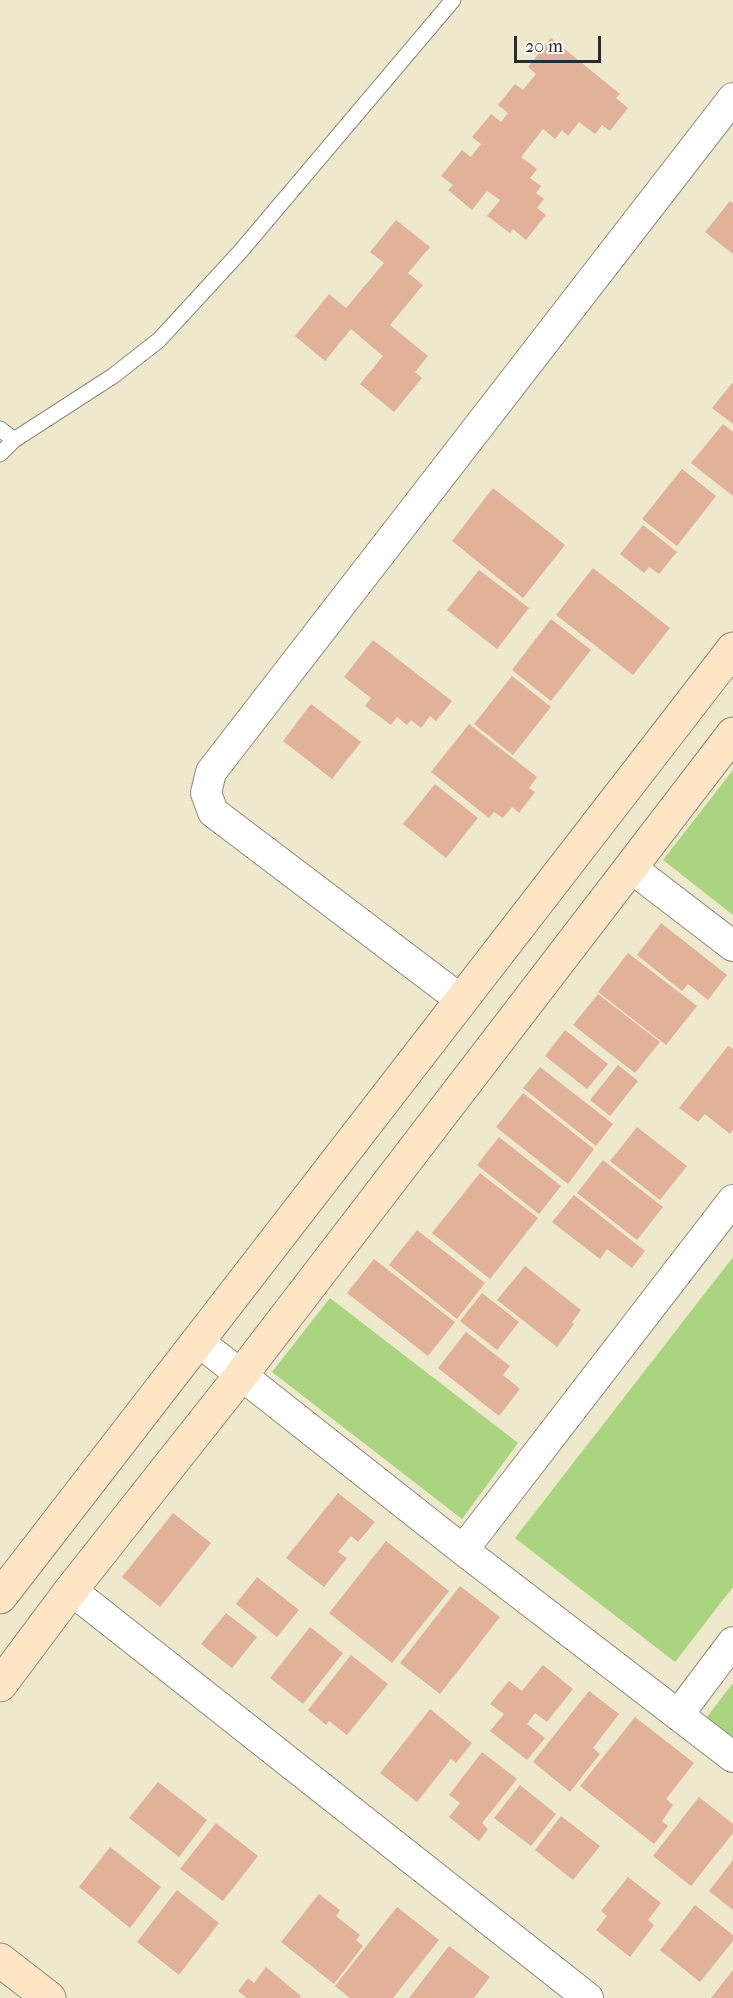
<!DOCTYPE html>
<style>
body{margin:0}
#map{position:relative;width:733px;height:1998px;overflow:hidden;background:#eee8cd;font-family:"IM FELL French Canon",serif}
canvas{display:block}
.scale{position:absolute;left:514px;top:36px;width:87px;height:27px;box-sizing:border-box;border:3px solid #2b2b2b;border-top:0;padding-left:8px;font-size:18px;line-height:21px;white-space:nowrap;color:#2b2b2b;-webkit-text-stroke:4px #fdfcf7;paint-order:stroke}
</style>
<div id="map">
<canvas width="733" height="1998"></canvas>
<div class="scale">20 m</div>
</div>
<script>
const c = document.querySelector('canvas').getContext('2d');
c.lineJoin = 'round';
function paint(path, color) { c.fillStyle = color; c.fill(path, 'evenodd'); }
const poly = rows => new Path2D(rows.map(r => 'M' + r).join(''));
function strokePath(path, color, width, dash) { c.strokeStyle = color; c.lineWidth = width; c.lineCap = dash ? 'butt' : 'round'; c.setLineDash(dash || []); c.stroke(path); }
paint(poly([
 [733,770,733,915,663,860],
 [733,1257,733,1587,675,1662,515,1538],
 [330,1298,518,1443,462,1519,272,1372],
 [733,1683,733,1745,703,1722]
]), '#aad480');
paint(poly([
 [551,38,620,94,616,98,628,108,610,131,602,125,595,134,579,122,568,136,562,130,555,139,543,129,521,157,537,169,530,178,541,186,536,193,544,199,537,208,546,215,526,240,513,229,510,233,487,216,500,200,487,191,472,210,448,190,453,185,441,176,462,150,471,157,481,144,472,137,491,114,501,122,508,113,498,105,515,84,523,90,536,74,528,67],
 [730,201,733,203,733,254,705,232],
 [396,220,430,247,408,273,423,285,390,325,428,356,415,372,422,378,394,412,360,384,383,356,351,329,325,361,295,336,329,294,346,308,384,263,370,252],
 [733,382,733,424,712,408],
 [723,424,733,432,733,496,691,463],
 [682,469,716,496,677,546,642,519],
 [493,488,565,545,523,598,452,541],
 [643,525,677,552,659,574,649,567,644,573,620,554],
 [593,568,670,628,633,675,556,615],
 [479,570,529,608,497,649,447,610],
 [551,619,591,650,551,701,512,670],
 [373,640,452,701,436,721,430,716,421,728,411,720,407,725,397,717,391,725,365,706,371,698,344,677],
 [512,676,551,707,513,755,474,724],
 [311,704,361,742,332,779,283,741],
 [469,724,537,777,529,788,535,792,519,813,512,807,503,818,494,812,489,818,431,772],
 [435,784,478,818,446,858,403,824],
 [661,923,727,975,708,1000,688,984,682,991,637,955],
 [628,953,697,1006,666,1045,598,992],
 [598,994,660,1042,635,1073,573,1025],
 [565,1030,608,1064,587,1089,545,1056],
 [728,1046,733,1049,733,1130,730,1134,705,1114,698,1122,679,1108],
 [618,1065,638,1081,610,1116,590,1100],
 [540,1067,613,1124,596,1146,523,1088],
 [523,1093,594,1149,568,1184,496,1127],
 [637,1127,687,1166,660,1200,610,1161],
 [499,1137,561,1186,539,1214,477,1165],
 [603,1160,663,1207,637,1240,577,1193],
 [480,1173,538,1218,490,1279,432,1233],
 [574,1195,645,1251,632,1268,607,1249,600,1259,552,1222],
 [417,1230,485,1283,457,1319,389,1265],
 [374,1259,455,1322,428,1356,347,1293],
 [525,1266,581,1310,572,1322,574,1324,557,1347,497,1300],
 [482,1293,519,1322,497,1350,460,1321],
 [466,1332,510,1366,503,1375,520,1389,499,1416,438,1368],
 [338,1493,375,1522,358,1542,351,1536,338,1552,347,1558,324,1587,286,1558],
 [173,1513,211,1543,160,1607,122,1577],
 [386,1541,449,1591,392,1663,329,1613],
 [257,1577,299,1610,277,1637,236,1604],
 [460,1586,500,1617,440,1694,400,1663],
 [226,1613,257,1637,232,1668,201,1644],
 [310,1627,343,1653,303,1704,270,1678],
 [351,1655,388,1684,347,1735,329,1721,326,1725,308,1710],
 [543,1665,573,1689,547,1722,535,1713,527,1724,545,1738,527,1760,490,1731,504,1714,490,1704,509,1681,522,1691],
 [589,1691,619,1714,593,1748,600,1754,570,1792,533,1762],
 [430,1709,472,1743,456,1763,451,1759,417,1802,380,1773],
 [635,1717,694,1763,666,1799,673,1805,662,1821,668,1826,654,1844,580,1786],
 [482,1752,517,1779,482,1823,488,1829,479,1841,449,1817,460,1803,449,1795],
 [158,1782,207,1820,179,1857,129,1818],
 [520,1785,556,1814,531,1846,494,1818],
 [699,1797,733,1824,733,1833,691,1886,653,1856],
 [561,1816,600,1846,573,1880,535,1850],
 [216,1823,258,1856,223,1901,180,1869],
 [110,1847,161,1887,130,1928,79,1887],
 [733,1860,733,1910,709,1891],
 [628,1877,661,1903,648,1920,654,1925,630,1957,596,1930,607,1916,601,1911],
 [177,1890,219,1923,179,1975,137,1942],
 [319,1894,340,1910,336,1916,360,1935,356,1940,363,1946,334,1984,281,1942],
 [695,1905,733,1935,733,1941,700,1982,660,1950],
 [397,1907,439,1940,393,1998,350,1998,335,1986],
 [449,1946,490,1977,474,1998,409,1998],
 [266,1967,301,1996,299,1998,247,1998,238,1991,248,1978,254,1983],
 [733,1970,733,1998,711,1998]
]), '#e1b19a');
const lane = poly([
 [0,429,14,440],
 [0,454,14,440,113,376,159,340,240,252,453,0]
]);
const street = poly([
 [630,867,733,946],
 [461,1000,213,812,206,793,211,772,733,98],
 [198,1341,463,1550,733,1757],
 [463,1550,733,1200],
 [71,1590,588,1998],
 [678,1715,733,1642]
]);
const secondary = poly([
 [0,1597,733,649],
 [0,1685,71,1590,242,1374,733,734],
 [0,1960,49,1998]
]);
strokePath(lane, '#8c8a7c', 17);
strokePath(street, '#8c8a7c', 32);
strokePath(secondary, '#8c8a7c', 35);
strokePath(lane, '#fff', 15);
strokePath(street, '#fff', 30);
strokePath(secondary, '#fde5c5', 33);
</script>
